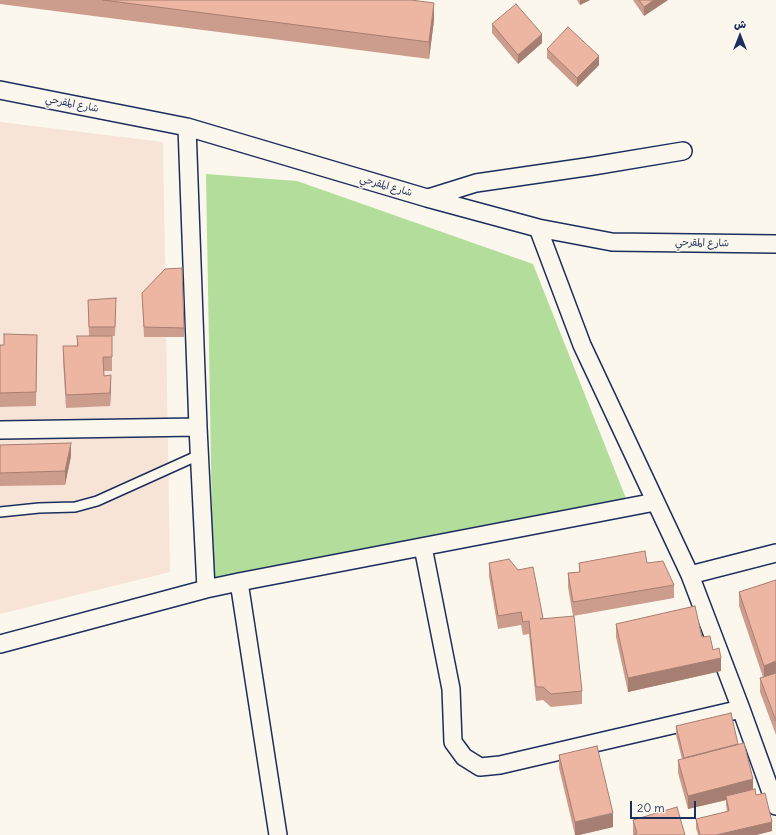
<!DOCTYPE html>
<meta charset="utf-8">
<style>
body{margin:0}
#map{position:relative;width:776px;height:835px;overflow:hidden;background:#fbf7ec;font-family:Delius,"Playpen Sans Arabic",sans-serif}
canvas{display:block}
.north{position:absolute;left:720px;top:16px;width:40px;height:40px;-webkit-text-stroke:3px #fbf7ec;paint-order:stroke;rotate:0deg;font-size:11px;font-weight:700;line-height:16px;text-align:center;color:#1b2f5e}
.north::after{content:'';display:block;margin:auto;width:14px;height:18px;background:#1b2f5e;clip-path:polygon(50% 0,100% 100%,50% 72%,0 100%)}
.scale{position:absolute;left:630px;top:801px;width:66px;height:18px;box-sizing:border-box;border:2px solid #1b2f5e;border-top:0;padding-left:5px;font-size:12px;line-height:14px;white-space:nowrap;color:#1b2f5e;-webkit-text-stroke:3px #fbf7ec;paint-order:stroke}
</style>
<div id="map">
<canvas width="776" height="835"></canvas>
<div class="north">ش</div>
<div class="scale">20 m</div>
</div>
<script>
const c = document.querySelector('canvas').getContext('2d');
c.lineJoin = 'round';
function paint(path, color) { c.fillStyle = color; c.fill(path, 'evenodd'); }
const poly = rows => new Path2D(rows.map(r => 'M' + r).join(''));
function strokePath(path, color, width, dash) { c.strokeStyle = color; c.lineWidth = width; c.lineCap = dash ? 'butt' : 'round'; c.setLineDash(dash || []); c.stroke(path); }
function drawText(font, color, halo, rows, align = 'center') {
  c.font = font + ' Delius,"Playpen Sans Arabic",sans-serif'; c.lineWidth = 3; c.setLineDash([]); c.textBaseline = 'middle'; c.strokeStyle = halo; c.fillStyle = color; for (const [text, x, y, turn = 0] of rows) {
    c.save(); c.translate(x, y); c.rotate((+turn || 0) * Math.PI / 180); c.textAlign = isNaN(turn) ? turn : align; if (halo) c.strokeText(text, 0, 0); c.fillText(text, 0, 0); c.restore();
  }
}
paint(poly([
 [0,122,163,142,170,572,0,614]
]), '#f7e4d6');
paint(poly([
 [206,174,297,181,533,264,627,501,213,579]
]), '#b2dd9a');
const lane = poly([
 [0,512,39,508,75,507,97,501,199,455]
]);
const street = poly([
 [0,90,187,127,427,198,538,228,612,242,776,244],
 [187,127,198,427,206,589],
 [428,198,476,183,593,166,683,151],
 [538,228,582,345,690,575,741,709,776,806],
 [0,430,198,427],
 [423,547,451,689,453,742,464,757,480,767,500,765,741,709],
 [690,575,776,553],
 [239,582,278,835],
 [0,644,206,589,239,582,655,502]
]);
strokePath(lane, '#1b2f5e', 12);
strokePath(street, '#1b2f5e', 20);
strokePath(lane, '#fbf7ec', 9);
strokePath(street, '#fbf7ec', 17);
paint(poly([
 [0,0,411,0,434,20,429,59,0,4],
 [577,0,590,0,580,5],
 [633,0,668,0,644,16],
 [492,24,542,43,518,64,492,33],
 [547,49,599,65,577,87,547,58],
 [142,293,184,328,184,337,144,337],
 [88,300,116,307,115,336,97,336,112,336,112,371,104,371,104,376,111,388,110,406,66,408,63,360,63,346,77,346,77,336,89,336],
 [37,335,36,406,0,407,0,345,4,345],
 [0,445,71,456,65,485,0,486],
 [489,563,543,619,582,691,582,704,551,707,543,700,536,701,529,634,523,635,521,625,498,629,489,576],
 [579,563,647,563,674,585,674,598,573,616,568,587,568,573,579,572],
 [776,580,776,735,760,692,760,678,763,677,739,606,739,592],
 [616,624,702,637,713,650,721,671,628,692,616,637],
 [676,726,738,744,753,789,756,795,772,831,756,835,698,835,696,828,696,819,727,812,726,805,726,800,688,809,678,773,678,760,682,759,676,735],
 [559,755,613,827,579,835,575,835,559,768],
 [633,820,685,835,633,835]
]), '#cc9d8c');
paint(poly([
 [580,0,590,0,580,5],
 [654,0,668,0,644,16,644,7],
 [434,3,434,20,429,59,429,42],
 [542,34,542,43,518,64,518,55],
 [599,56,599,65,577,87,577,78],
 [111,375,111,388,110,406,110,393],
 [71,443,71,456,65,485,65,471],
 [721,658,721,671,628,692,628,678],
 [776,661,776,675,764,679,764,666],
 [753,779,753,792,726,796,726,800,688,809,688,796],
 [613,813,613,827,579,835,575,835,575,822],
 [772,822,772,831,756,835,716,835]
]), '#a67f72');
const building = poly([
 [103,0,411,0,434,3,429,42,103,0],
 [639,0,654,0,644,7,639,0],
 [516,4,542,34,518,55,492,24,516,4],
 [568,27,599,56,577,78,547,49,568,27],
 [182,268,184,328,144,327,142,293,165,269,182,268],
 [116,298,115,327,89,327,88,300,116,298],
 [4,334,37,335,36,392,0,393,0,345,4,345,4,334],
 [77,336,112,336,112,357,103,357,104,376,111,375,110,393,66,395,63,346,78,346,77,336],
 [71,443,65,471,0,473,0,445,71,443],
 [645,551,647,563,663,561,674,585,573,602,568,573,580,572,579,563,645,551],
 [509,559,518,570,533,567,543,618,540,619,574,616,582,691,551,694,543,687,536,687,529,621,523,622,521,612,498,616,489,563,509,559],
 [776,580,776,661,764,666,739,592,776,580],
 [695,606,702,637,710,636,713,650,719,648,721,658,628,678,616,624,695,606],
 [776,673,776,721,760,678,776,673],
 [731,713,738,744,684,758,676,726,731,713],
 [744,743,753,779,688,796,678,760,744,743],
 [597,746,613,813,575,822,559,755,597,746],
 [755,789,756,795,765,793,772,822,716,835,700,835,696,819,729,811,726,796,755,789],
 [677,807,685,835,634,835,637,833,633,820,677,807]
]);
paint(building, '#edb6a3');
strokePath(building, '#a67f72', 1);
drawText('10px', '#1b2f5e', '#fbf7ec', [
 ["شارع المقرحي",72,104,11],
 ["شارع المقرحي",386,186,16],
 ["شارع المقرحي",702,243,1]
]);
</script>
